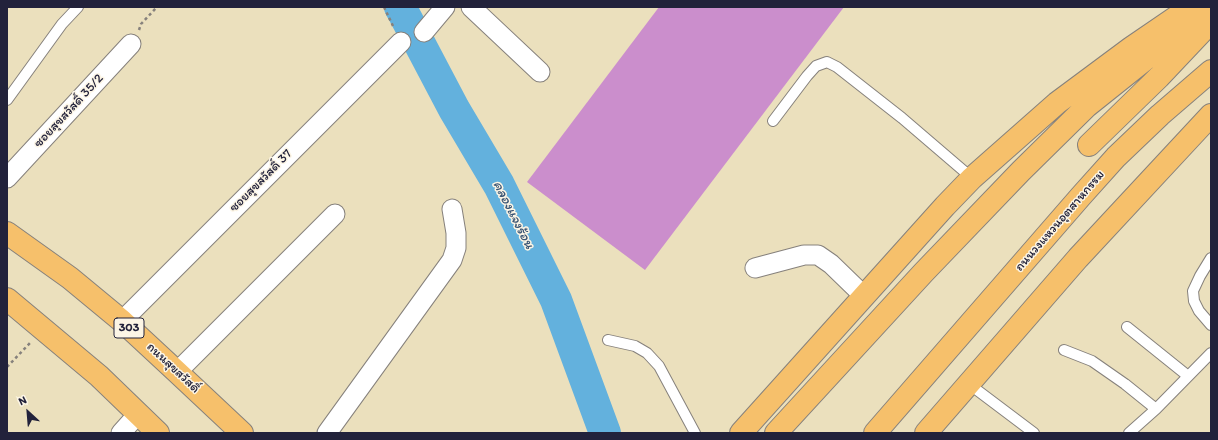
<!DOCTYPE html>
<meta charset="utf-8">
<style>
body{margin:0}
#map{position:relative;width:1218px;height:440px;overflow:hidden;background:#ebe0bd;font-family:Itim,sans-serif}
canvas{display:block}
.frame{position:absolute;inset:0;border:8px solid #22223b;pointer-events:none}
.north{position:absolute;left:8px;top:392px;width:40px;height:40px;-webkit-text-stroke:3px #fcf5e5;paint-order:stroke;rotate:334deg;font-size:11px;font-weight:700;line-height:16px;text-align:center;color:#22223b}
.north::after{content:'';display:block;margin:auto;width:14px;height:18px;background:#22223b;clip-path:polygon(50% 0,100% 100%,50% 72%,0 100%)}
</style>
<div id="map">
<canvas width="1218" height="440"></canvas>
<div class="frame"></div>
<div class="north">N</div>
</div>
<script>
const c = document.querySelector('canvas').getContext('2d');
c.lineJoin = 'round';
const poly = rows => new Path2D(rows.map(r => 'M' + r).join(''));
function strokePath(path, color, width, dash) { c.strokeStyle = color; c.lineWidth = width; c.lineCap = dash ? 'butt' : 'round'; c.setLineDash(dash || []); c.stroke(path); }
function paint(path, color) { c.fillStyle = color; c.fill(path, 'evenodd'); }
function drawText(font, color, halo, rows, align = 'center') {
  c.font = font + ' Itim,"Playpen Sans Thai",sans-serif'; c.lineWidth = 3; c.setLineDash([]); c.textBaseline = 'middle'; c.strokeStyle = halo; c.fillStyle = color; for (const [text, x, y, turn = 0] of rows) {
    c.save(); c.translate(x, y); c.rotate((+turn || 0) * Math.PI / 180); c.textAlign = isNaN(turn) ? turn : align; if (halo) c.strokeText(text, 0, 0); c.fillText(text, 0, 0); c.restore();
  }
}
strokePath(poly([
 [400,7,404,14,454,109,499,185,556,300,605,433]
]), '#63b1dd', 32);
paint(poly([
 [659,7,844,7,645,270,527,182]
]), '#cb8ecc');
const lane = poly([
 [7,100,62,24,78,7],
 [773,121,807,76,816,66,827,62,837,67,902,118,972,178],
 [1211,258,1200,276,1193,291,1194,301,1199,311,1211,325],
 [1127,327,1188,376],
 [608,340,635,346,647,353,659,366,695,433],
 [1064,350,1092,361,1125,384,1156,409],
 [969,384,1034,433],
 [1129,433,1156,409,1211,353]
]);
const street = poly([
 [471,7,540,72],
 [424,32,445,7],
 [7,178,131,44],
 [755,268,804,255,818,255,831,264,864,296],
 [122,321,401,42],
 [177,372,335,214],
 [121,433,138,414],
 [327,433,452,260,456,248,456,233,452,209]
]);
const primary = poly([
 [1089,145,1159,77,1211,22],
 [7,233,70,278,122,321,177,372,242,433],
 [7,299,99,376,158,433],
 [741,433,945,206,972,178,1057,103,1131,48,1191,7],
 [776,433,924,272,1021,171,1087,106,1211,7],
 [875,433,1081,196,1116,157,1160,115,1211,71],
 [926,433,1078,258,1211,115]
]);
strokePath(lane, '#86817c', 12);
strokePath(street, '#86817c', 21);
strokePath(primary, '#86817c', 24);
strokePath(poly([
 [384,7,393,26],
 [139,30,141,24,157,7],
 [7,367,30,343]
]), '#86817c', 2.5, [3, 3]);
strokePath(lane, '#fff', 10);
strokePath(street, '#fff', 19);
strokePath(primary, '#f6c06b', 22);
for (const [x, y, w] of [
 [129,328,30]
]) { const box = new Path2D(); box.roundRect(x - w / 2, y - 10, w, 20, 3); c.fillStyle = '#fcf5e5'; c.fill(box); strokePath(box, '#22223b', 1); }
drawText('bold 12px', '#22223b', null, [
 ["303",129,328]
]);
drawText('13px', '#22223b', '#fcf5e5', [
 ["ซอยสุขสวัสดิ์ 35/2",69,111,-47],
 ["ซอยสุขสวัสดิ์ 37",261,181,-45],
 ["ถนนวงแหวนอุตสาหกรรม",1060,221,-49],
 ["ถนนสุขสวัสดิ์",173,368,43]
]);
drawText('italic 14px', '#395474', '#fcf5e5', [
 ["คลองแจงร้อน",513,215,63]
]);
</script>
